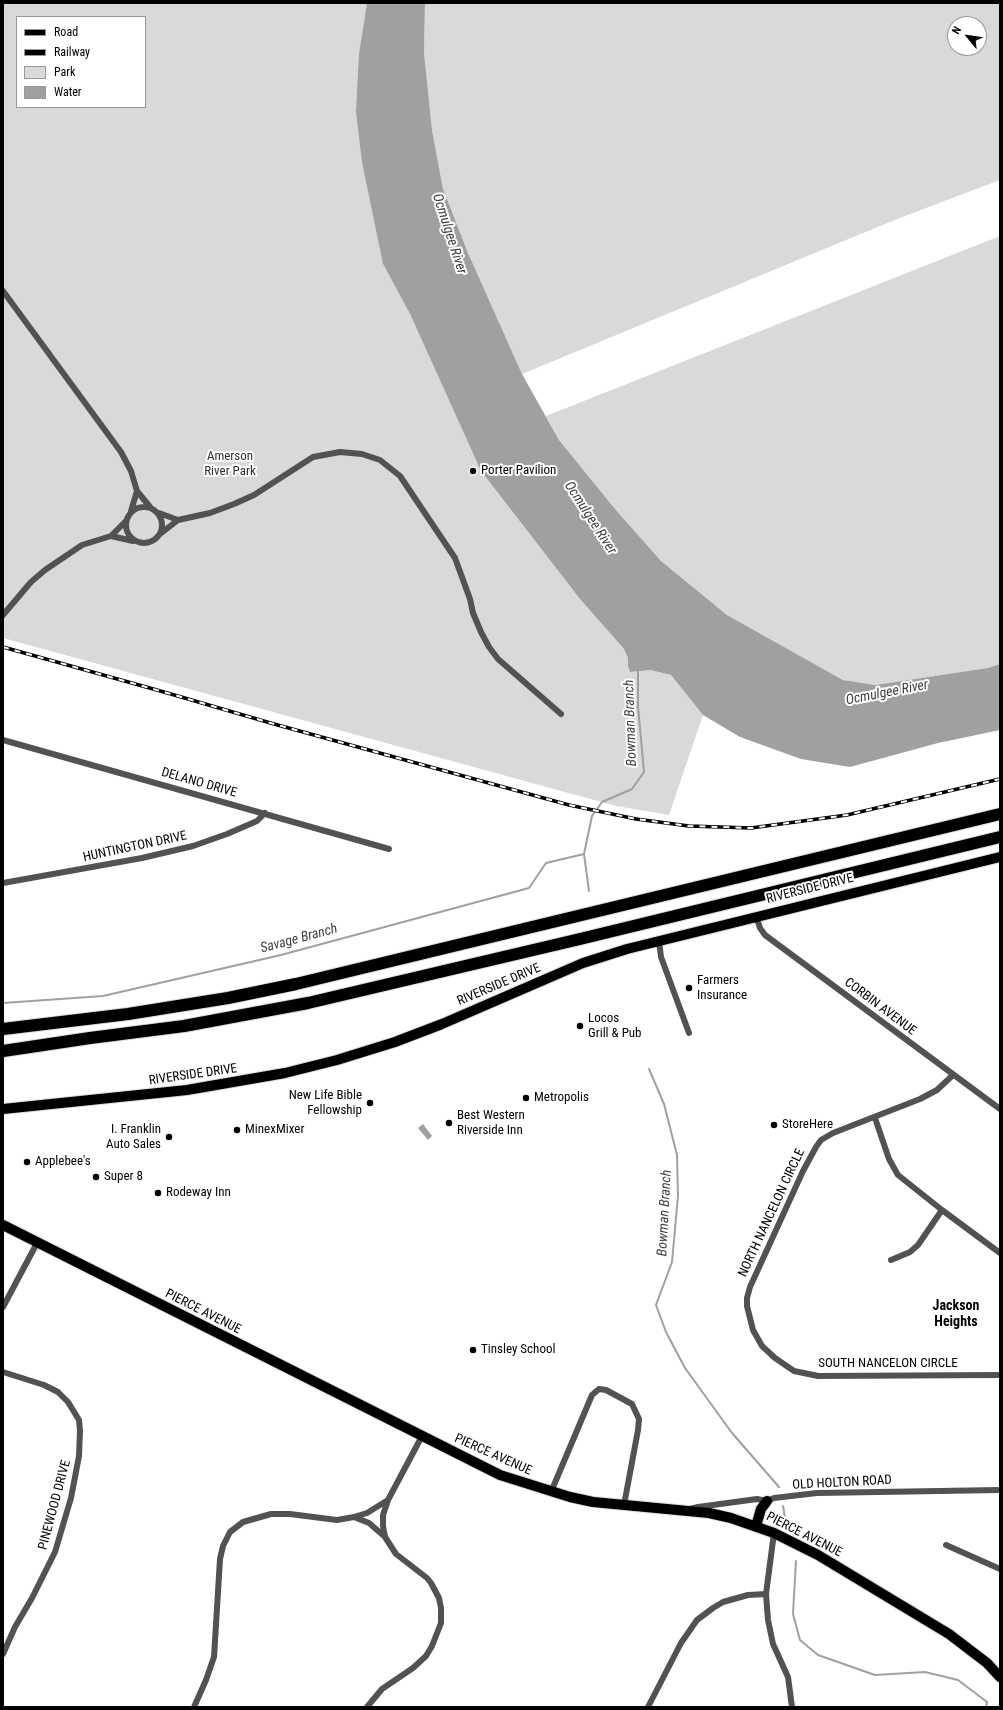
<!DOCTYPE html>
<style>
body{margin:0}
#map{position:relative;width:1003px;height:1710px;overflow:hidden;background:#fff;font-family:"Roboto Condensed",sans-serif}
canvas{display:block}
.frame{position:absolute;inset:0;border:4px solid #000;pointer-events:none}
.legend{position:absolute;left:16px;top:16px;width:130px;height:92px;box-sizing:border-box;background:#fff;border:1px solid #999;margin:0;padding:5px 7px;list-style:none;font-size:12px;color:#000}
.legend li{display:flex;align-items:center;gap:8px;height:20px}
.legend b{width:20px;border:1px solid #999}
.north{position:absolute;left:947px;top:16px;width:40px;height:40px;box-sizing:border-box;background:#fff;border:1px solid #999;border-radius:50%;rotate:299deg;font-size:11px;font-weight:700;line-height:16px;text-align:center;color:#000}
.north::after{content:'';display:block;margin:auto;width:14px;height:18px;background:#000;clip-path:polygon(50% 0,100% 100%,50% 72%,0 100%)}
</style>
<div id="map">
<canvas width="1003" height="1710"></canvas>
<div class="frame"></div>
<ul class="legend">
<li><b style="height:5px;background:#000"></b>Road</li>
<li><b style="height:5px;background:#000"></b>Railway</li>
<li><b style="height:11px;background:#d9d9d9"></b>Park</li>
<li><b style="height:11px;background:#a0a0a0"></b>Water</li>
</ul>
<div class="north">N</div>
</div>
<script>
const c = document.querySelector('canvas').getContext('2d');
c.lineJoin = 'round';
function paint(path, color) { c.fillStyle = color; c.fill(path, 'evenodd'); }
const poly = rows => new Path2D(rows.map(r => 'M' + r).join(''));
function strokePath(path, color, width, dash) { c.strokeStyle = color; c.lineWidth = width; c.lineCap = dash ? 'butt' : 'round'; c.setLineDash(dash || []); c.stroke(path); }
function drawText(font, color, halo, rows, align = 'center') {
  c.font = font + ' "Roboto Condensed",sans-serif'; c.lineWidth = 4; c.setLineDash([]); c.textBaseline = 'middle'; c.strokeStyle = halo; c.fillStyle = color; for (const [text, x, y, turn = 0] of rows) {
    c.save(); c.translate(x, y); c.rotate((+turn || 0) * Math.PI / 180); c.textAlign = isNaN(turn) ? turn : align; if (halo) c.strokeText(text, 0, 0); c.fillText(text, 0, 0); c.restore();
  }
}
paint(poly([
 [3,3,367,3,359,53,383,264,410,314,481,471,580,599,624,649,628,658,628,666,630,672,650,670,671,675,703,715,669,815,616,806,3,638],
 [17,17,145,17,145,107,17,107],
 [425,3,1000,3,1000,180,897,219,522,374,468,253,443,189,432,130,424,52],
 [955,24,979,24,979,48,955,48],
 [1000,236,1000,664,989,668,875,685,843,680,727,615,661,561,615,509,559,440,546,416]
]), '#d9d9d9');
paint(poly([
 [367,3,425,3,424,52,432,130,443,189,468,253,522,374,559,440,615,509,661,561,727,615,843,680,875,685,988,668,1000,664,1000,730,938,743,850,767,801,759,740,737,703,715,671,675,650,670,630,672,628,666,628,658,624,649,580,599,481,471,410,314,383,264,362,162,356,112,359,53],
 [423,1124,432,1136,428,1140,418,1128]
]), '#a0a0a0');
strokePath(poly([
 [589,891,584,854,592,816,602,802,632,789,644,772,638,706,638,670],
 [3,1003,103,996,281,955,529,888,546,863,584,854],
 [649,1069,664,1104,677,1155,678,1196,672,1262,656,1305,666,1332,685,1368,732,1433,779,1487],
 [783,1506,786,1524],
 [796,1561,793,1614,800,1640,818,1655,875,1675,925,1672,958,1680,987,1702,986,1707]
]), '#a0a0a0', 2);
const primary = poly([
 [3,1109,187,1090,285,1073,337,1060,395,1042,442,1024,583,963,627,949,1000,857],
 [3,1225,500,1475,570,1497,593,1502,709,1513,731,1518,774,1533,818,1555,949,1634,987,1663,1000,1677],
 [756,1526,761,1509,767,1501]
]);
const motorway = poly([
 [3,1029,128,1014,228,998,296,984,1000,814],
 [3,1051,90,1038,184,1026,308,1003,580,939,1000,837]
]);
strokePath(primary, '#dbdbdb', 12);
strokePath(motorway, '#dbdbdb', 14);
strokePath(poly([
 [3,291,121,452,131,471,137,491,150,507],
 '126 525a18 18 0 1 1 36 0a18 18 0 1 1-36 0Z',
 [131,511,137,491],
 [159,513,178,520],
 [160,534,178,520,210,513,234,504,254,495,313,457,340,452,362,454,380,460,400,476,455,558,470,599,473,613,481,632,489,647,498,659,561,714],
 [111,536,133,541],
 [3,615,31,582,45,570,82,545,111,536,125,522],
 [3,740,389,849],
 [3,883,142,858,193,846,227,834,257,821,265,813],
 [756,916,760,928,765,935,1000,1109],
 [659,941,661,957,689,1033],
 [953,1075,937,1090,920,1099,833,1133,821,1140,816,1147,803,1171,750,1287,747,1298,747,1306,753,1330,762,1346,775,1358,794,1371,818,1376,1000,1375],
 [875,1118,889,1159,898,1175,942,1210,1000,1253],
 [891,1260,910,1252,918,1245,942,1210],
 [3,1307,37,1243],
 [3,1372,44,1385,58,1392,68,1402,79,1420,80,1431,79,1456,71,1498,55,1552,32,1598,15,1627,3,1654],
 [551,1492,592,1395,599,1389,606,1390,632,1404,639,1419,638,1430,624,1505],
 [690,1509,698,1507,757,1499,767,1501,774,1498,817,1493,1000,1490],
 [354,1517,369,1523,384,1536],
 [774,1533,766,1594,768,1620,773,1644,788,1677,792,1707],
 [946,1545,1000,1569],
 [194,1707,206,1680,214,1657,220,1559,223,1546,230,1532,243,1522,271,1514,290,1514,337,1520,354,1517,367,1513,388,1500,422,1436],
 [367,1707,382,1689,413,1668,426,1656,432,1646,441,1623,441,1608,439,1598,431,1583,427,1578,396,1554,385,1537,383,1526,383,1515,388,1500],
 [648,1707,681,1643,697,1620,713,1608,723,1602,748,1595,766,1594]
]), '#525252', 6);
strokePath(primary, '#000', 10);
strokePath(motorway, '#000', 12);
const rail = poly([
 [3,647,164,692,274,724,569,805,636,819,689,826,751,828,847,815,1000,779]
]);
strokePath(rail, '#000', 3.5);
strokePath(rail, '#fff', 2, [6]);
for (const [x, y, r, color] of [
 [473,471,4,"#000"],
 [689,988,4,"#000"],
 [580,1026,4,"#000"],
 [526,1098,4,"#000"],
 [370,1103,4,"#000"],
 [449,1123,4,"#000"],
 [774,1125,4,"#000"],
 [237,1130,4,"#000"],
 [169,1137,4,"#000"],
 [27,1162,4,"#000"],
 [96,1177,4,"#000"],
 [158,1193,4,"#000"],
 [473,1350,4,"#000"]
]) { const dot = new Path2D(); dot.arc(x, y, r, 0, 2 * Math.PI); c.fillStyle = color; c.fill(dot); strokePath(dot, '#fff', 1.5); }
drawText('13px', '#303030', '#fff', [
 ["Amerson",230,457],
 ["River Park",230,472]
]);
drawText('13px', '#000', '#fff', [
 ["Porter Pavilion",481,471],
 ["Farmers",697,981],
 ["Insurance",697,996],
 ["Locos",588,1019],
 ["Grill & Pub",588,1034],
 ["New Life Bible",362,1096,"right"],
 ["Fellowship",362,1111,"right"],
 ["Metropolis",534,1098],
 ["Best Western",457,1116],
 ["Riverside Inn",457,1131],
 ["StoreHere",782,1125],
 ["I. Franklin",161,1130,"right"],
 ["Auto Sales",161,1145,"right"],
 ["MinexMixer",245,1130],
 ["Applebee's",35,1162],
 ["Super 8",104,1177],
 ["Rodeway Inn",166,1193],
 ["Tinsley School",481,1350]
], 'left');
drawText('13px', '#000', '#fff', [
 ["DELANO DRIVE",199,783,16],
 ["HUNTINGTON DRIVE",135,847,-12],
 ["RIVERSIDE DRIVE",810,889,-14],
 ["RIVERSIDE DRIVE",499,985,-23],
 ["CORBIN AVENUE",880,1007,37],
 ["RIVERSIDE DRIVE",193,1075,-8],
 ["NORTH NANCELON CIRCLE",772,1213,-65],
 ["PIERCE AVENUE",203,1312,27],
 ["SOUTH NANCELON CIRCLE",888,1364],
 ["PIERCE AVENUE",493,1455,24],
 ["OLD HOLTON ROAD",842,1483,-3],
 ["PINEWOOD DRIVE",55,1505,-75],
 ["PIERCE AVENUE",804,1535,27]
]);
drawText('italic 14px', '#414141', '#fff', [
 ["Ocmulgee River",449,234,72],
 ["Ocmulgee River",590,518,57],
 ["Ocmulgee River",887,693,-11],
 ["Bowman Branch",631,723,-92],
 ["Savage Branch",299,939,-15],
 ["Bowman Branch",665,1213,-87]
]);
drawText('bold 14px', '#000', '#fff', [
 ["Jackson",956,1306],
 ["Heights",956,1322]
]);
</script>
